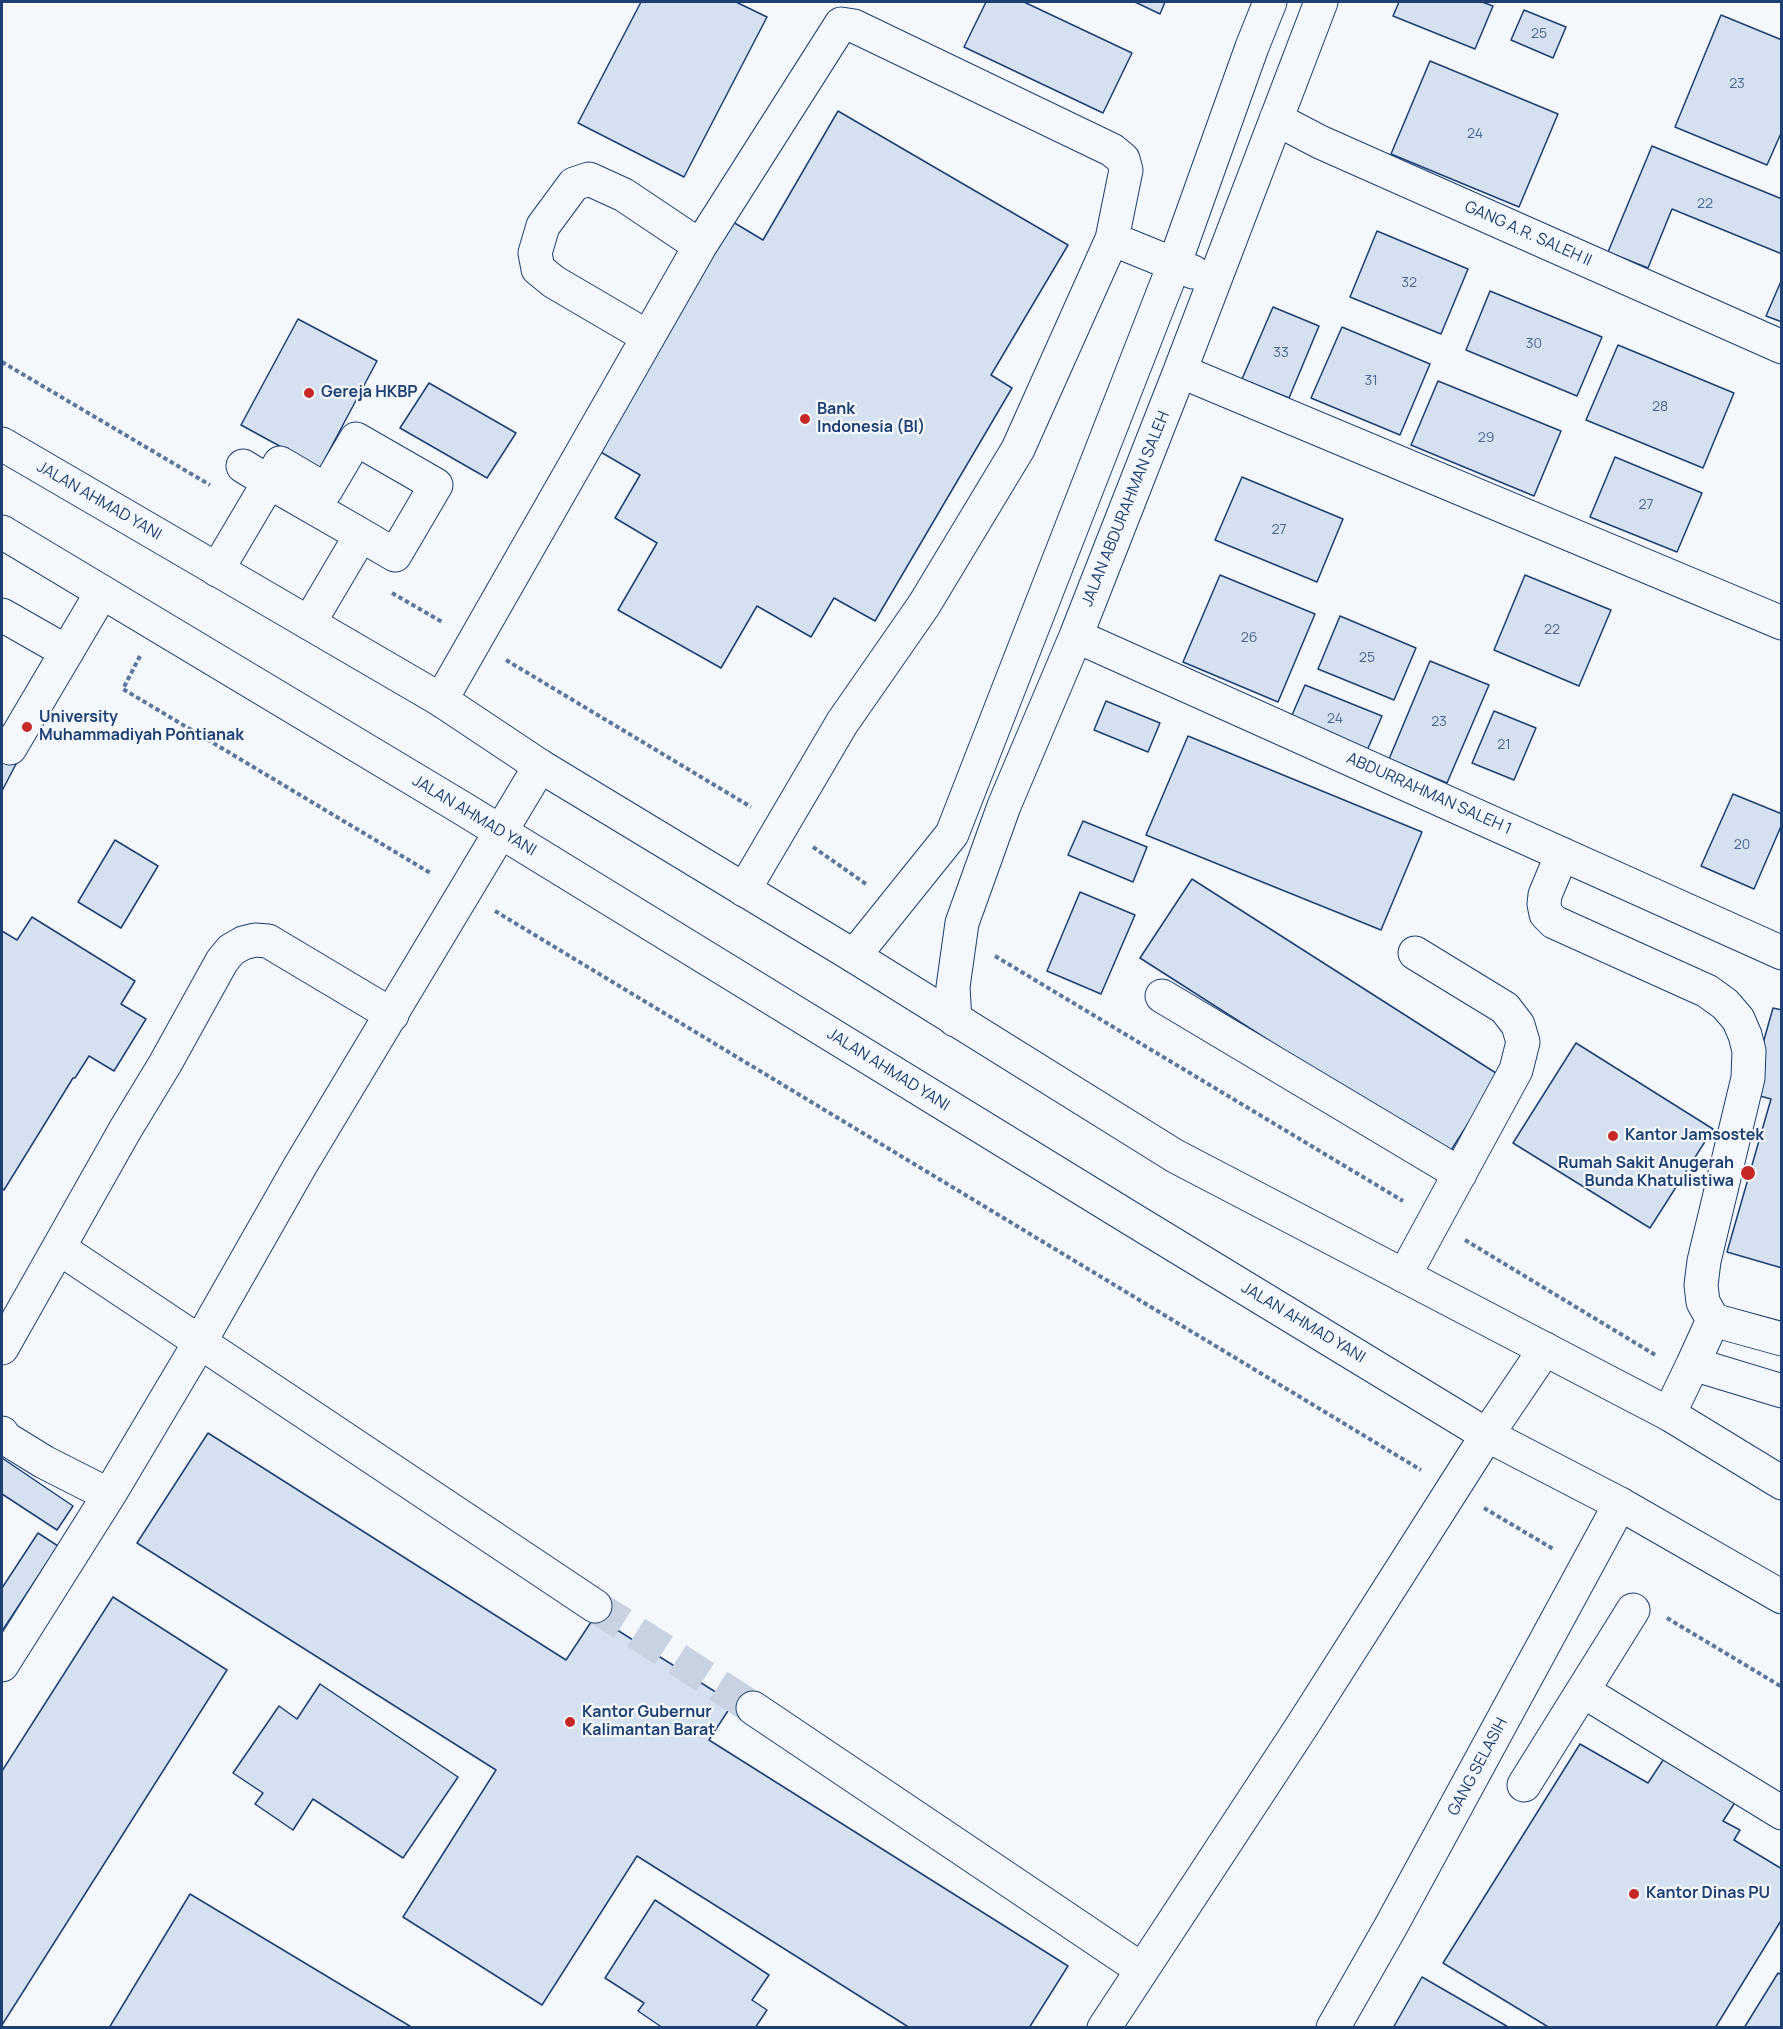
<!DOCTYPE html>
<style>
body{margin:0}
#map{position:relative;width:1783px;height:2029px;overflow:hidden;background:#f4f7fb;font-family:Manrope,sans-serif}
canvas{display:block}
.frame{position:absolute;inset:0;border:3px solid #1d3f73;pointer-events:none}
</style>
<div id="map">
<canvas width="1783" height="2029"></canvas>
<div class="frame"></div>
</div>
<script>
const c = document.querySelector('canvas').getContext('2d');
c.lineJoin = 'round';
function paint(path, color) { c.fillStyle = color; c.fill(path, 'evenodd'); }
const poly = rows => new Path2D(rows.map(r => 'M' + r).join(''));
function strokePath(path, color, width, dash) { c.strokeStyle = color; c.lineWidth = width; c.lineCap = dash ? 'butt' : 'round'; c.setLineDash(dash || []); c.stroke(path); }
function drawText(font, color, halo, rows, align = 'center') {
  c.font = font + ' Manrope,sans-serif'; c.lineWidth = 4.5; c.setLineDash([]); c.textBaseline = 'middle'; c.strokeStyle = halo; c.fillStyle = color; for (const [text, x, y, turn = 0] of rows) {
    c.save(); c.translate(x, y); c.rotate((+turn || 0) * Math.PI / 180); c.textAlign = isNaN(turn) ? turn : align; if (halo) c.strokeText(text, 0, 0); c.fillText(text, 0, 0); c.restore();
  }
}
const building = poly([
 [641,2,736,2,767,17,684,177,578,123,641,2],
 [986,2,1024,2,1132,53,1103,113,964,47,986,2],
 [1135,2,1165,2,1160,14,1135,2],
 [1399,2,1482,2,1493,6,1475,49,1393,16,1399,2],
 [1524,10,1566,27,1553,58,1511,40,1524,10],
 [1721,15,1782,40,1782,131,1767,165,1675,127,1721,15],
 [1430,61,1558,114,1519,207,1391,154,1430,61],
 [838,111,1068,245,991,375,1012,388,875,621,834,598,811,637,757,606,721,668,618,610,657,543,615,518,640,475,599,451,733,222,763,240,838,111],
 [1652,146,1782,199,1782,254,1672,209,1648,268,1608,252,1652,146],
 [1377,231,1468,269,1441,334,1350,297,1377,231],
 [1782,279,1782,322,1766,316,1782,279],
 [1490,291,1602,337,1577,396,1466,350,1490,291],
 [1273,307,1319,326,1289,398,1242,379,1273,307],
 [298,319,377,361,320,468,241,425,298,319],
 [1342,327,1430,364,1400,435,1311,398,1342,327],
 [1618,345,1734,393,1703,468,1586,420,1618,345],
 [1438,381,1561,431,1534,496,1411,445,1438,381],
 [429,383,516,433,487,478,400,428,429,383],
 [1615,457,1702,493,1677,552,1590,517,1615,457],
 [1242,477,1343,519,1317,582,1215,540,1242,477],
 [1220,575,1315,614,1278,702,1183,662,1220,575],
 [1525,575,1611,610,1579,686,1494,650,1525,575],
 [1340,616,1416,648,1394,700,1318,669,1340,616],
 [1430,661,1489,685,1447,783,1389,759,1430,661],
 [1305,685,1382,716,1366,753,1289,722,1305,685],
 [1106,701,1160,723,1148,752,1094,730,1106,701],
 [1494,711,1536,728,1514,780,1472,763,1494,711],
 [1188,736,1422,832,1381,930,1146,835,1188,736],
 [2,757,16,764,2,791,2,757],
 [1733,794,1782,814,1782,824,1754,889,1701,866,1733,794],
 [1083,821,1147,847,1133,882,1068,855,1083,821],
 [115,840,158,866,121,928,78,902,115,840],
 [1192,879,1499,1075,1448,1155,1140,958,1192,879],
 [1080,892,1135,915,1101,994,1047,971,1080,892],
 [32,917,135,981,121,1004,146,1019,114,1071,89,1056,75,1078,73,1078,4,1190,2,1188,2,931,17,940,32,917],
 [1773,1008,1782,1010,1782,1268,1727,1252,1771,1099,1749,1093,1773,1008],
 [1576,1043,1713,1129,1650,1228,1513,1143,1576,1043],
 [208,1433,566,1660,595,1616,733,1703,709,1740,1068,1966,1029,2028,910,2028,637,1856,542,2005,403,1917,496,1770,137,1543,208,1433],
 [2,1458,73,1506,57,1530,2,1494,2,1458],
 [38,1533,58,1546,2,1631,2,1588,38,1533],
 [113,1597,227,1670,2,2025,2,1771,113,1597],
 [320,1684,458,1777,403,1858,313,1799,293,1830,255,1804,263,1793,233,1773,279,1706,297,1719,320,1684],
 [1580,1744,1648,1783,1667,1754,1743,1790,1723,1821,1740,1830,1734,1840,1782,1869,1782,1919,1715,2028,1550,2028,1443,1963,1580,1744],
 [190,1894,413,2028,109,2028,190,1894],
 [655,1900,769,1975,752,2000,767,2010,755,2028,663,2028,638,2011,644,2003,605,1978,655,1900],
 [1778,1973,1782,1975,1782,2028,1744,2028,1778,1973],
 [1422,1977,1510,2028,1393,2028,1422,1977]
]);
paint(building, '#d5e0f0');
strokePath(building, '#1d3f73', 1.5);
strokePath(poly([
 [595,1606,753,1708]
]), '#c9d2e0', 33, [33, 16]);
const minor = poly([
 [1276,119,1320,142,1782,347],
 [1112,239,1193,272],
 [648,337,554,282,538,269,535,253,543,226,574,184,589,179,624,195,700,246],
 [1180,371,1782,623],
 [217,570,269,482,280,463,326,490,356,439,436,485,395,555,361,535,269,482,243,466],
 [2,615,67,652],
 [309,623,361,535],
 [1076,636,1782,953],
 [441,700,700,246,841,24,854,26,1112,150,1123,159,1126,170,1112,239,1018,449,924,605,842,723,744,890],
 [2,743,10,748,102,592],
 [1562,854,1545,895,1544,904,1546,914,1554,922,1707,991,1725,1004,1738,1019,1745,1035,1749,1051,1748,1078,1704,1261,1701,1285,1703,1302,1713,1320],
 [854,956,952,834,1174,265,1252,47,1270,2],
 [1162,996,1460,1174],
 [955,1020,953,987,962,923,1004,806,1076,636,1180,371,1321,2],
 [59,1248,595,1606],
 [1404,1276,1516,1070,1523,1042,1518,1025,1505,1008,1415,953],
 [1782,1339,1713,1320,1693,1364,1782,1391],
 [2,1348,125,1130,165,1064,222,961,231,950,243,943,255,940,268,941,392,1015],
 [1669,1414,1693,1364],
 [2,1433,5,1438,44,1462,109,1495],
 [2,1665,109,1495,200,1342,300,1166,540,766],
 [1583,1691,1782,1813],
 [753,1708,1141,1969],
 [1524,1785,1633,1610],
 [1104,2028,1302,1726,1487,1435,1545,1349],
 [1333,2028,1391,1926,1620,1504]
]);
const highway = poly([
 [2,444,441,700,540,766,854,956,1175,1156,1669,1414,1782,1483],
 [2,532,462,808,1135,1221,1487,1435,1620,1504,1782,1597]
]);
strokePath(minor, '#1d3f73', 35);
strokePath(highway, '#1d3f73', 35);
strokePath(poly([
 [2,362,210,485],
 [392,593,442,622],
 [140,656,123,689,432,874],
 [506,660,751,807],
 [813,847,866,884],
 [495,911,1421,1470],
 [995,956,1403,1201],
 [1465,1240,1657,1356],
 [1484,1508,1555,1550],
 [1667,1618,1782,1687]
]), '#5e769c', 4, [4.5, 3]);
strokePath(minor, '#f4f7fb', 33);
strokePath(highway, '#f4f7fb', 33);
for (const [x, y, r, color] of [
 [309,393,6,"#c62828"],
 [805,419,6,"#c62828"],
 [27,727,6,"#c62828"],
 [1613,1136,6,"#c62828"],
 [1748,1173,8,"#c62828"],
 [570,1722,6,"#c62828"],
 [1634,1894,6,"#c62828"]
]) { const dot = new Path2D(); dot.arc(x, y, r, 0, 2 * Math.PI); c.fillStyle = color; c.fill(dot); strokePath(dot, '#f4f7fb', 2); }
drawText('14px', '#4b6792', null, [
 ["25",1539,34],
 ["23",1737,84],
 ["24",1475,134],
 ["22",1705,204],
 ["32",1409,283],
 ["30",1534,344],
 ["33",1281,353],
 ["31",1371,381],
 ["28",1660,407],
 ["29",1486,438],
 ["27",1646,505],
 ["27",1279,530],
 ["22",1552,630],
 ["26",1249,638],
 ["25",1367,658],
 ["24",1335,719],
 ["23",1439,722],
 ["21",1504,745],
 ["20",1742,845]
]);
drawText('16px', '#1d3f73', '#f4f7fb', [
 ["GANG A.R. SALEH II",1528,234,24],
 ["JALAN AHMAD YANI",99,501,30],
 ["JALAN ABDURAHMAN SALEH",1126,509,-68],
 ["ABDURRAHMAN SALEH 1",1429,794,24],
 ["JALAN AHMAD YANI",474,816,31],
 ["JALAN AHMAD YANI",888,1070,32],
 ["JALAN AHMAD YANI",1303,1323,31],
 ["GANG SELASIH",1478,1767,-62]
]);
drawText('bold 16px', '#1d3f73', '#f4f7fb', [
 ["Gereja HKBP",321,393],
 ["Bank",817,410],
 ["Indonesia (BI)",817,428],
 ["University",39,718],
 ["Muhammadiyah Pontianak",39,736],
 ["Kantor Jamsostek",1625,1136],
 ["Rumah Sakit Anugerah",1734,1164,"right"],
 ["Bunda Khatulistiwa",1734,1182,"right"],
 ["Kantor Gubernur",582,1713],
 ["Kalimantan Barat",582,1731],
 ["Kantor Dinas PU",1646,1894]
], 'left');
</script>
